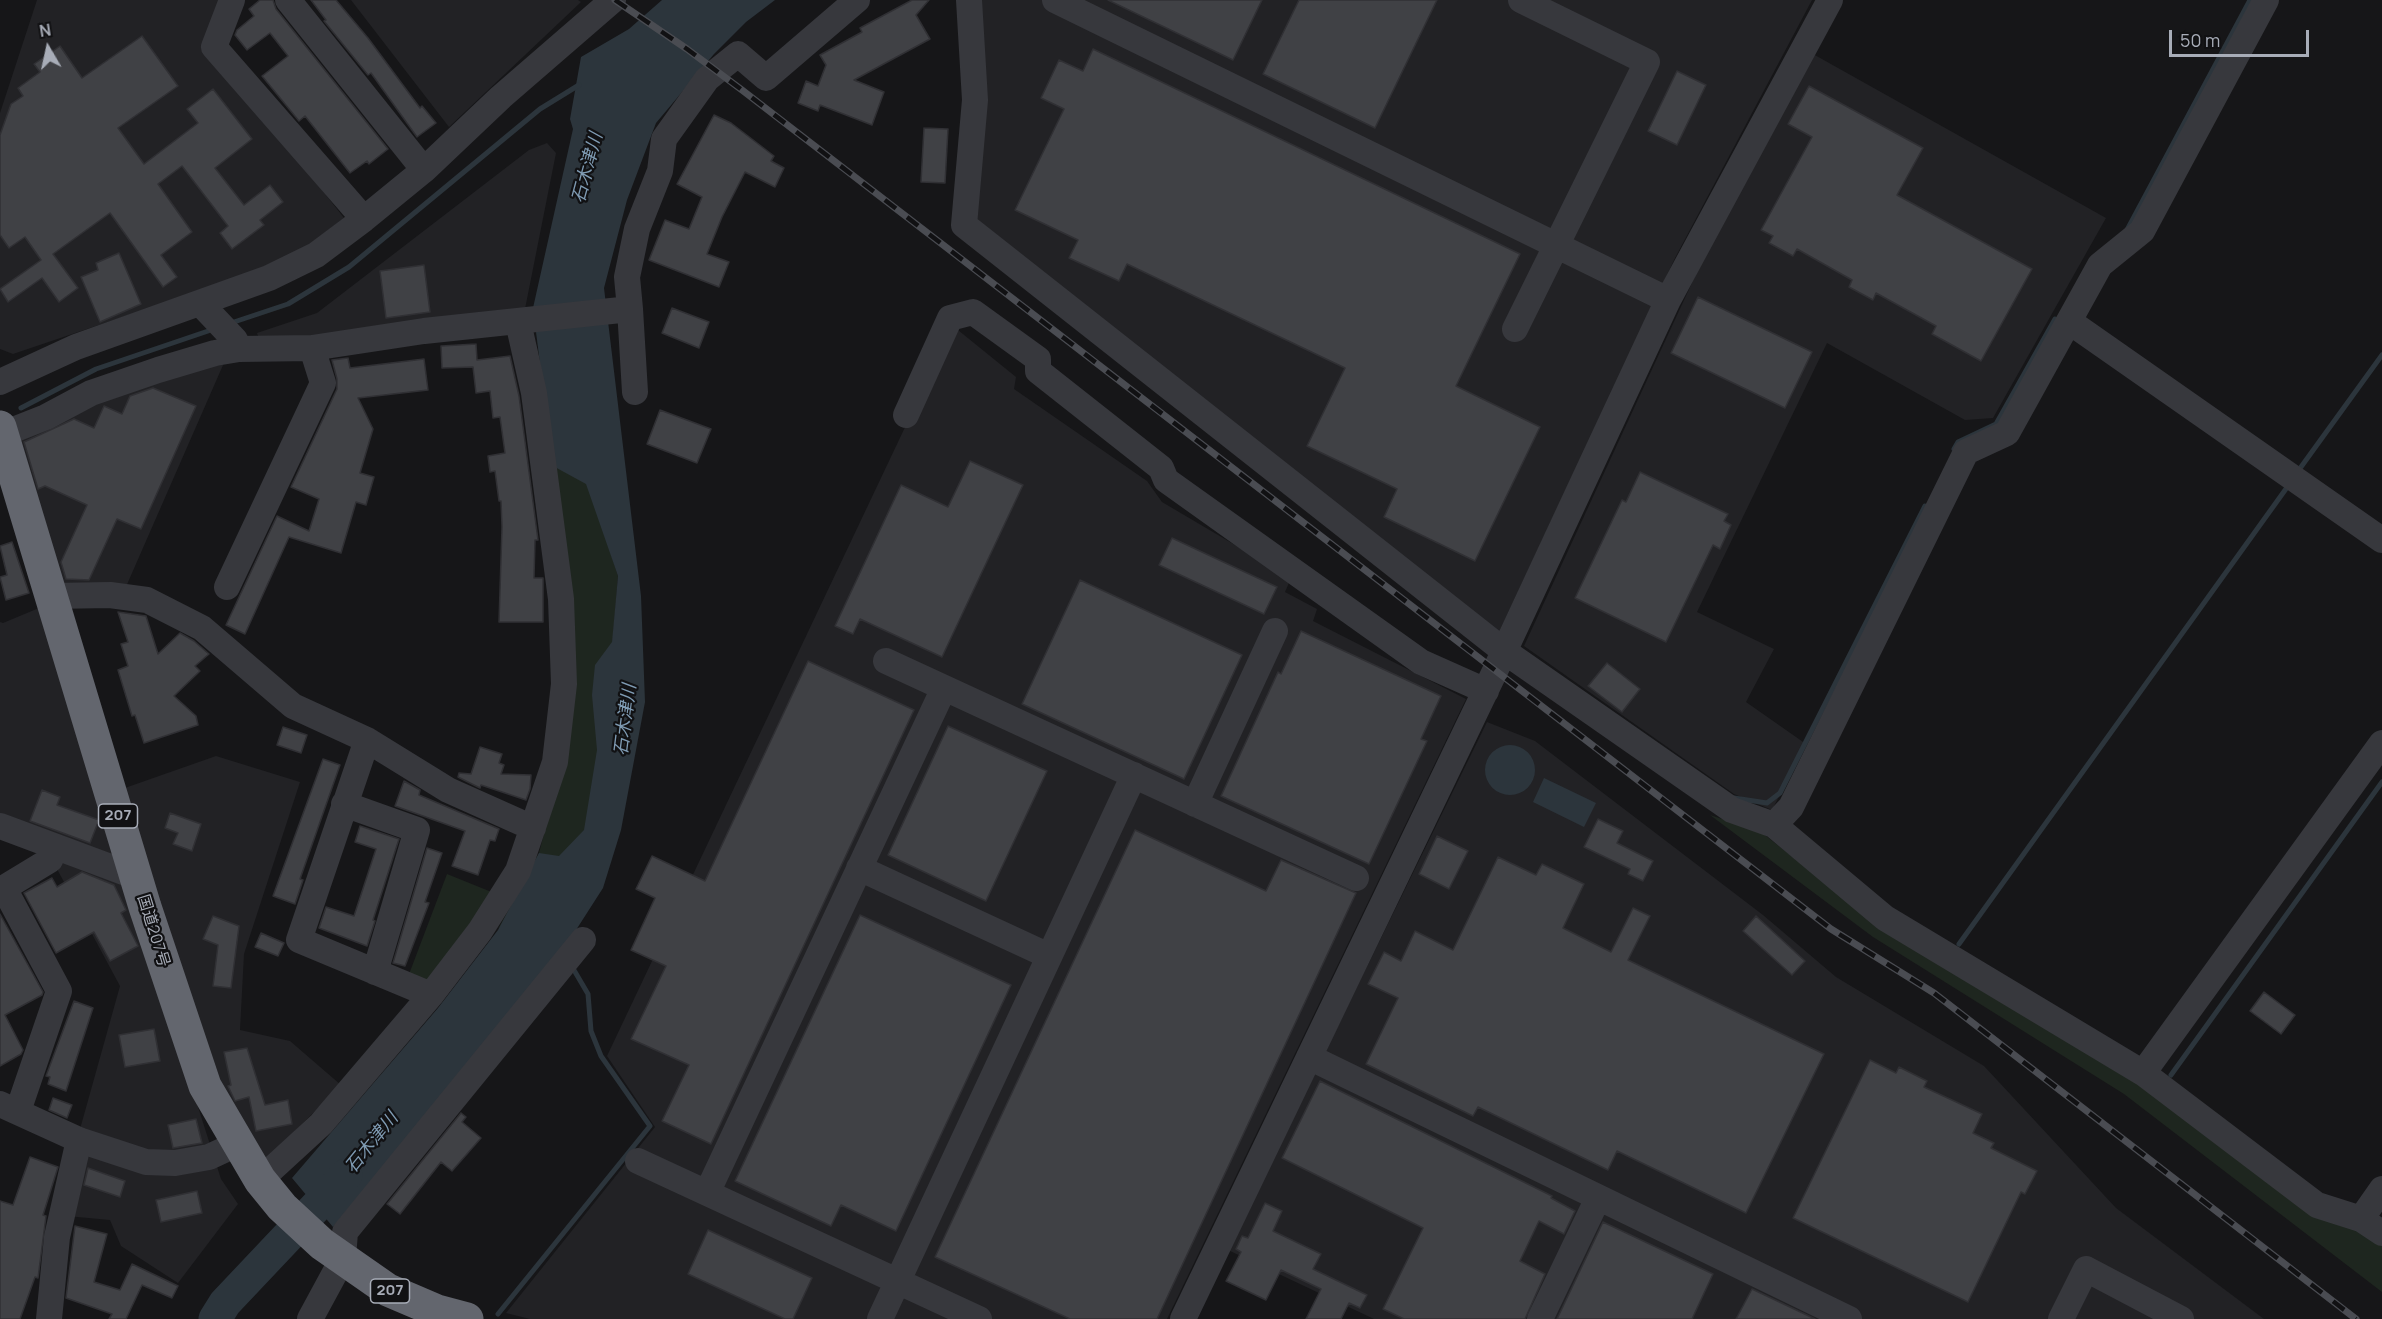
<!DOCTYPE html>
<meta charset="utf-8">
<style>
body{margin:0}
#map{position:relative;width:2382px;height:1319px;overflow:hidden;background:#161618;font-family:Manrope,sans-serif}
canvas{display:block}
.north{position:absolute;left:18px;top:18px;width:60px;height:60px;-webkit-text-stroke:4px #111113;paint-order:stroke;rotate:351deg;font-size:16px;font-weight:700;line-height:24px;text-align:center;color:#a8adb8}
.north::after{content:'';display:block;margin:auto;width:21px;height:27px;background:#a8adb8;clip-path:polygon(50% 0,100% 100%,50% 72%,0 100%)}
.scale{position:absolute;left:2169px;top:30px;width:140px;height:27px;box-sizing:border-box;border:3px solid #a8adb8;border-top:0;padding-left:8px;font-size:18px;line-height:21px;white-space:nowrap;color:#a8adb8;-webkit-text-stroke:4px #111113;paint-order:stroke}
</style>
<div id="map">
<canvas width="2382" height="1319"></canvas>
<div class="north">N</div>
<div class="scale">50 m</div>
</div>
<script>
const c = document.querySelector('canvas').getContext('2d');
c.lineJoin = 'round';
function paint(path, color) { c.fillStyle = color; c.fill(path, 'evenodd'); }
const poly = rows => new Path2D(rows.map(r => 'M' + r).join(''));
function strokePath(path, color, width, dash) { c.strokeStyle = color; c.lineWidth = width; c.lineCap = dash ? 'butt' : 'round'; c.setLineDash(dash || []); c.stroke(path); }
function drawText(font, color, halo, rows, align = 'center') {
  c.font = font + ' Manrope,"Noto Sans JP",sans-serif'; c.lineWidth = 4.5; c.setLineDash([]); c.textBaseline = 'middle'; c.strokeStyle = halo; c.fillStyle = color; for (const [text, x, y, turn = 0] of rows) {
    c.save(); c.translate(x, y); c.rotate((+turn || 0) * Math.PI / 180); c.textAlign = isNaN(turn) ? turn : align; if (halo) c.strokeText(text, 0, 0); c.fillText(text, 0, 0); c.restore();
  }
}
paint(poly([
 [37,0,223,0,205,41,344,218,303,249,241,277,13,354,0,349,0,113],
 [351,0,578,0,581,2,449,127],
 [975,0,1812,0,1675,258,1497,636,968,220],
 [1813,54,2106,218,1993,418,1965,420,1827,343,1697,612,1774,649,1746,702,1806,744,1772,810,1734,794,1524,646,1697,272],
 [547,143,556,153,524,314,261,345,257,333,317,313,529,150],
 [953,326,1016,377,1014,389,1147,481,1162,502,1291,578,1285,592,1317,609,1313,621,1466,699,1167,1319,530,1319,506,1313,655,1127,607,1056],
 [227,356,125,589,60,588,13,436,94,396],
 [39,608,221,1179,238,1204,178,1283,121,1246,110,1220,56,1215,120,986,57,869,0,820,0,622,3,623],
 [1487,722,1535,741,1763,915,1836,977,1984,1066,2116,1208,2264,1319,1374,1319,1228,1250],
 [216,756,300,782,244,954,240,1030,290,1041,341,1085,261,1165,215,1084,122,789]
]), '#222225');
paint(poly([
 [533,308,618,576,598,819,498,929,539,853,561,768,572,613],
 [1710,815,1761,832,1879,925,2146,1084,2382,1239,2382,1292,2124,1094,1873,937],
 [447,874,499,895,419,1000,403,990]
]), '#1e261f');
paint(poly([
 [662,0,775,0,746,22,714,54,656,123,627,200,604,288,641,596,645,702,621,830,603,888,560,955,333,1227,292,1178,438,1008,498,930,539,853,559,856,584,830,597,750,592,695,595,665,612,642,618,576,586,484,553,466,533,308,573,129,570,119,581,57,629,29],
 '1485 770a25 25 0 1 1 50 0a25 25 0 1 1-50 0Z',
 [1544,778,1596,803,1584,827,1533,802]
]), '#2c353c');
strokePath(poly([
 [2127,230,2250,0],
 [231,323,288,304,349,267,540,109,579,85],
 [21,408,96,369,214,329],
 [1954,449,1958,442,1996,424,2055,319],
 [2301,467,2382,355],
 [1734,798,1767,803,1780,793,1925,506],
 [1959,944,2288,486],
 [2171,1075,2382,782],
 [498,1314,650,1126,601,1056,591,1031,588,994,571,965]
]), '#2c353c', 5);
strokePath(poly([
 [215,1319,225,1303,346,1175]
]), '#2c353c', 33);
const building = poly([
 [260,0,273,0,276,9,388,149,369,164,367,161,350,173,305,116,299,121,262,76,288,56,270,33,247,50,235,35,237,30,254,16,249,9,260,0],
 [311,0,336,0,368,38,420,108,422,106,436,123,417,137,371,73,368,75,324,21,326,20,311,0],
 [912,0,929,0,916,15,930,39,854,80,884,92,872,125,820,105,818,111,798,103,806,81,818,86,826,65,820,55,862,32,860,28,912,0],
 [1108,0,1262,0,1233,60,1108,0],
 [1299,0,1437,0,1375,128,1263,74,1299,0],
 [142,36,178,86,118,128,144,164,198,123,187,109,213,89,252,139,215,168,244,205,270,185,283,202,260,220,264,225,232,249,220,233,228,226,182,166,158,184,192,232,161,255,177,277,163,287,110,213,53,254,78,288,59,302,42,278,8,302,0,289,41,260,25,237,9,248,0,235,0,135,11,104,23,96,18,88,40,72,34,64,60,46,82,78,142,36],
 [1093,49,1520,254,1456,386,1540,427,1475,561,1384,517,1397,489,1307,446,1345,368,1127,264,1119,281,1069,258,1078,240,1015,210,1064,109,1041,98,1059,60,1083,71,1093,49],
 [1677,71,1706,85,1677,145,1648,131,1677,71],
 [1809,86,1923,148,1897,195,2032,269,1981,361,1932,334,1936,326,1876,293,1873,300,1849,287,1852,280,1797,249,1793,256,1769,243,1773,236,1761,230,1812,137,1788,124,1809,86],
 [714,115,731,123,774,156,771,161,784,168,775,187,745,172,722,217,707,254,729,262,719,287,649,260,665,220,689,229,702,197,677,184,714,115],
 [924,128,948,129,945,183,921,182,924,128],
 [119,253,141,304,100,322,81,277,98,270,96,263,119,253],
 [424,265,430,312,386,318,380,271,424,265],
 [1698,297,1812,352,1785,408,1671,353,1698,297],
 [672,308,709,322,699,348,662,333,672,308],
 [476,344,477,360,510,356,519,396,538,540,535,540,534,578,543,578,543,622,499,622,502,527,501,501,499,501,495,471,490,472,488,456,505,453,500,417,493,418,490,391,476,393,473,367,442,368,441,346,476,344],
 [348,358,350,368,424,359,428,390,358,398,373,429,360,473,374,477,366,505,356,502,341,553,289,537,245,634,226,625,277,516,309,531,319,499,291,487,337,389,337,379,332,360,348,358],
 [153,388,196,406,141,529,117,519,89,580,66,579,61,562,87,505,45,486,38,489,24,442,74,419,94,428,104,406,122,414,130,396,153,388],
 [660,410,711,429,697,463,647,444,660,410],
 [970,461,1023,485,942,657,860,619,853,634,835,626,901,485,948,507,970,461],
 [1640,472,1728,514,1724,521,1731,525,1720,549,1713,545,1666,642,1575,598,1622,500,1626,502,1640,472],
 [1172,538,1277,587,1264,614,1159,565,1172,538],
 [12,542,29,593,6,600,0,577,7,575,0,546,12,542],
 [1080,580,1242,655,1184,779,1022,704,1080,580],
 [118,612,146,616,158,654,180,633,194,641,209,654,195,666,200,671,174,696,196,716,198,725,144,743,135,715,132,716,118,670,128,666,121,644,128,642,118,612],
 [1301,631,1441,696,1421,739,1427,741,1369,864,1221,796,1278,672,1281,674,1301,631],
 [808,661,914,710,711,1144,662,1121,689,1065,631,1039,666,966,631,950,655,898,636,889,652,856,705,881,808,661],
 [1607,663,1640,689,1622,712,1588,686,1607,663],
 [948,726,1047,771,986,901,888,855,948,726],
 [283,727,307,735,301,753,277,745,283,727],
 [480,747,502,754,499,763,504,765,501,774,531,775,530,789,526,800,481,785,480,788,458,777,459,773,471,774,480,747],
 [323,759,340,765,300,879,303,880,295,904,273,896,323,759],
 [404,781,420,790,419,795,499,829,495,841,490,840,478,875,452,866,465,831,395,806,404,781],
 [42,790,60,797,57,805,99,820,90,843,30,821,42,790],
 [170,813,201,824,192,851,173,844,178,833,165,828,170,813],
 [1598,819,1623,831,1617,843,1653,861,1643,881,1628,874,1630,869,1584,847,1598,819],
 [360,826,399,839,373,920,375,921,367,946,319,928,326,907,354,916,376,849,355,842,360,826],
 [1135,830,1266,891,1281,860,1356,893,1157,1319,1070,1319,935,1257,1135,830],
 [1437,836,1468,851,1449,889,1419,874,1437,836],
 [427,848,442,853,425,902,429,903,405,966,393,963,427,848],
 [1498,857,1536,875,1542,864,1584,884,1563,928,1611,952,1633,908,1650,916,1628,960,1824,1054,1746,1213,1617,1151,1608,1170,1478,1107,1473,1116,1366,1064,1398,998,1368,984,1384,952,1401,961,1415,931,1453,950,1498,857],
 [82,872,114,885,126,910,121,913,138,946,110,961,94,932,56,953,24,893,52,878,57,887,82,872],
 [0,914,43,992,42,995,5,1015,23,1050,21,1054,0,1066,0,914],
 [860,915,1011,985,896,1231,841,1205,831,1226,735,1181,860,915],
 [213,916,239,926,231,988,213,986,218,945,203,939,213,916],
 [1756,916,1805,961,1792,975,1743,931,1756,916],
 [261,933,284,943,278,956,255,947,261,933],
 [2264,992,2295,1015,2281,1034,2250,1011,2264,992],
 [74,1001,93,1008,66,1091,48,1084,50,1077,46,1076,74,1001],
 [154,1029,160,1061,125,1067,119,1035,154,1029],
 [247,1048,265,1105,288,1100,292,1124,256,1131,249,1097,235,1101,228,1086,231,1085,224,1052,247,1048],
 [1870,1060,1896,1073,1899,1067,1927,1081,1924,1087,1982,1114,1973,1133,1994,1143,1991,1148,2037,1171,2025,1194,2021,1192,1968,1302,1793,1218,1870,1060],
 [1320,1081,1552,1196,1551,1198,1575,1211,1564,1234,1539,1221,1520,1261,1545,1274,1525,1319,1404,1319,1383,1309,1423,1228,1282,1158,1320,1081],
 [53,1098,72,1105,67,1118,49,1110,53,1098],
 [461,1113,466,1117,462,1122,481,1138,452,1171,441,1162,400,1214,387,1204,461,1113],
 [196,1119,202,1143,173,1148,168,1125,196,1119],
 [30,1157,58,1167,43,1215,46,1216,38,1278,35,1277,20,1319,0,1319,0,1201,13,1205,30,1157],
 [88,1168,125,1181,120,1197,84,1185,88,1168],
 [197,1191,202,1213,161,1222,156,1200,197,1191],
 [1265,1203,1282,1211,1273,1231,1321,1254,1313,1269,1367,1295,1360,1308,1349,1303,1341,1319,1306,1319,1321,1289,1281,1270,1266,1300,1226,1281,1241,1252,1236,1249,1242,1236,1248,1238,1265,1203],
 [1603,1222,1713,1274,1692,1319,1557,1319,1603,1222],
 [75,1226,107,1234,94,1282,120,1290,132,1264,178,1286,172,1298,142,1285,126,1319,109,1319,112,1314,66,1298,75,1226],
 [708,1230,812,1278,793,1319,785,1319,688,1274,708,1230],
 [1752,1289,1815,1319,1736,1319,1752,1289]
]);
paint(building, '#404145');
strokePath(building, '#303034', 1.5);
strokePath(poly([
 [232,0,214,47,364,219],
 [288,0,424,170],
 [969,0,975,100,964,225,1504,651,1732,810,1774,825,1885,918,2143,1073,2317,1205,2361,1219,2382,1233],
 [1055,0,1668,300],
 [200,303,235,340,239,349],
 [630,309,635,392],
 [2070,322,2382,540],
 [1515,329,1647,62,1521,0],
 [0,382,76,347,269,278,316,255,364,219,424,170,501,97,613,0],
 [906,415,950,318,973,312,1038,359,1038,371,1161,468,1166,480,1421,662,1486,691],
 [3,434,46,417,91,393,158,370,215,353,239,349,312,348,424,331,630,309,627,277,637,229,660,171,664,139,707,79,738,54,766,78,857,0],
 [227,587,323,383,312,348],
 [52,596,110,595,147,600,202,628,293,706,367,740,448,790,533,828],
 [886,661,1356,878],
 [367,740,299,940,431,995],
 [344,804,417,830,375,972],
 [1195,804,1275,631],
 [1774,825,1791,807,1966,452,2007,433,2100,265,2142,231,2266,0],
 [0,826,137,877],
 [859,868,1049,956],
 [1309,1057,1849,1319],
 [2143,1073,2382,743],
 [0,1104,79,1140,146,1162,175,1163,209,1157,237,1144],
 [18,1111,59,991,4,888,50,860,55,847],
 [638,1161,979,1319],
 [260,1180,321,1124,431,995,480,931,518,871,555,762,564,684,561,599,534,393,518,322],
 [707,1193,944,688],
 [2361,1219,2382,1189],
 [49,1319,57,1237,79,1140],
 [310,1319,343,1258,345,1232,583,940],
 [880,1319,1134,775],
 [1183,1319,1495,671,1668,300,1830,0],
 [1540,1319,1598,1198],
 [2061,1319,2086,1269,2181,1319]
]), '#37383d', 26);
strokePath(poly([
 [0,427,145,907,205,1086,260,1180,282,1207,322,1244,388,1290,437,1311,467,1319]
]), '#63666e', 33);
const rail = poly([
 [615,0,687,49,742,90,1831,929,1934,993,2356,1319]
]);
strokePath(rail, '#4a4c52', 7);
strokePath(rail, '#111113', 4.5, [14]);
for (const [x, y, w] of [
 [118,816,39],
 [390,1291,39]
]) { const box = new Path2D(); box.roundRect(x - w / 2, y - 12, w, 24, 4.5); c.fillStyle = '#111113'; c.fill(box); strokePath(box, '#a8adb8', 1.5); }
drawText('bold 15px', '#a8adb8', null, [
 ["207",118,816],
 ["207",390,1291]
]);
drawText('16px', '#a8adb8', '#111113', [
 ["国道207号",153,931,73]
]);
drawText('italic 18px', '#7f9bb3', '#111113', [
 ["石木津川",588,168,-75],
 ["石木津川",626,720,-83],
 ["石木津川",372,1143,-51]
]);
</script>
